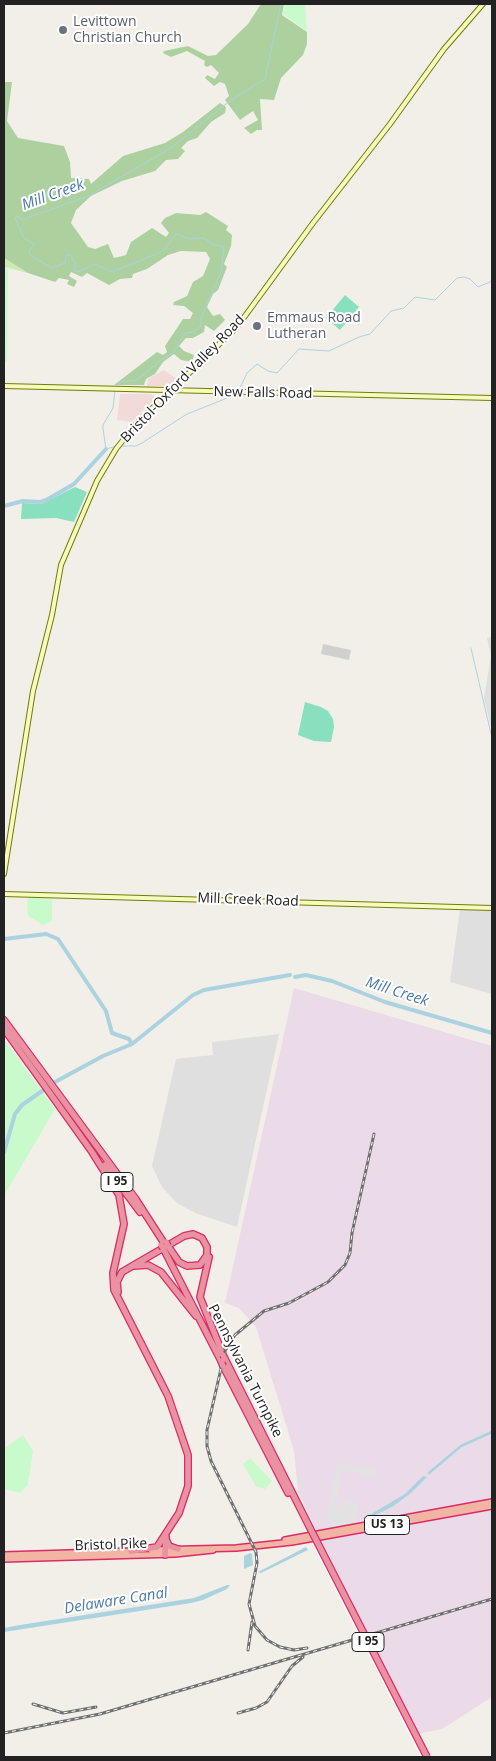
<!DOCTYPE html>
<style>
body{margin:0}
#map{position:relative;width:496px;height:1761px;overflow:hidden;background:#f2efe9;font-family:"Open Sans",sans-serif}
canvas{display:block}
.frame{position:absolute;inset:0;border:5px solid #222;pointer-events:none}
</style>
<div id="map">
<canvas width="496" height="1761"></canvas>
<div class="frame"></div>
</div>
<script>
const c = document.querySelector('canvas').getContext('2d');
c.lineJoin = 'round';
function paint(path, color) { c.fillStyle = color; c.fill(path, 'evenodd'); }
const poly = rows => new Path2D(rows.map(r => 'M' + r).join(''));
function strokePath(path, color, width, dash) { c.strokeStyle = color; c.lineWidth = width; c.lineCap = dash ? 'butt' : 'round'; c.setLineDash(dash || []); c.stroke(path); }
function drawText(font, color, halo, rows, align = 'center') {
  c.font = font + ' "Open Sans",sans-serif'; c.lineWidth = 4; c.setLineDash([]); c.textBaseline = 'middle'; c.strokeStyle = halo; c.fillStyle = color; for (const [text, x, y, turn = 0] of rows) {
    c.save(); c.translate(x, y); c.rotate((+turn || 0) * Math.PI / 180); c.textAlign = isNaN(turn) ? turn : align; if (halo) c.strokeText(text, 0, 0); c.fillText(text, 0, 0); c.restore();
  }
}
paint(poly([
 [492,637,492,731,484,698,491,656,487,638],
 [492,908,492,994,450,982,460,909],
 [279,1034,237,1227,195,1213,177,1203,162,1187,152,1166,176,1059,213,1055,212,1042]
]), '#e0dfdf');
paint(poly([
 [164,370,178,380,171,386,147,386,148,379],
 [120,394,151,394,156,398,131,422,117,420]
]), '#f2dad9');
paint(poly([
 [294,988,492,1046,492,1697,442,1729,417,1734,298,1492,294,1451,256,1327,239,1308,225,1303]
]), '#ebdbe8');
paint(poly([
 [323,644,351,650,349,660,321,654]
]), '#d0d0d0');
paint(poly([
 [4,258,28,273,4,267]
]), '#cdebb0');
paint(poly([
 [261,4,284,4,282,15,307,32,307,44,303,55,281,78,274,100,260,99,262,130,257,130,251,134,244,128,258,120,253,111,240,120,225,100,229,96,225,84,220,82,214,86,205,78,207,75,215,79,219,73,211,65,207,67,204,65,205,61,187,51,171,57,163,53,164,51,188,46,208,56,216,55,248,24],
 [4,82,12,82,7,121,18,138,64,146,70,162,71,178,89,179,91,184,123,156,165,143,183,132,220,103,226,107,225,113,211,122,197,138,188,141,181,148,185,151,178,159,166,160,155,171,122,181,91,196,76,210,71,223,88,247,95,249,108,244,114,258,126,255,131,242,152,228,166,237,169,233,161,223,165,218,176,213,200,215,206,212,228,226,226,230,232,235,231,246,224,264,227,267,218,290,213,294,207,307,213,316,220,314,225,320,214,331,205,325,204,332,193,338,186,338,179,346,184,351,194,355,192,362,181,360,174,354,163,362,155,374,146,379,144,385,114,385,157,352,163,355,167,352,165,346,183,319,190,319,193,313,184,306,173,305,174,302,187,296,193,282,203,276,210,259,206,252,181,251,168,255,147,269,133,274,132,278,120,279,109,285,87,273,82,277,71,272,69,276,77,281,74,287,67,284,69,280,59,278,55,282,28,273,4,258]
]), '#add19e');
paint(poly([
 [285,4,305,4,307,31,283,14],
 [4,267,8,269,7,361,4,362],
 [30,897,52,899,52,921,43,925,28,916,27,900],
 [4,1039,55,1109,4,1196],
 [23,1435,33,1451,28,1485,20,1493,4,1489,4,1448],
 [250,1458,272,1481,265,1489,256,1486,243,1464]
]), '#c8facc');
paint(poly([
 [345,295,359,307,340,330,326,318],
 [75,487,87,492,74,522,56,518,21,519,22,503,41,504],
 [305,702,321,707,328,711,333,719,334,727,331,742,314,741,298,735]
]), '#88e0be');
paint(poly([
 [338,1462,376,1470,375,1477,343,1470,335,1505,340,1506,341,1500,359,1504,354,1524,333,1527,326,1516]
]), '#e2e2e2');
paint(poly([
 [423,1476,427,1477,411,1493,392,1507,365,1520,366,1517,405,1494],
 [306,1547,308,1550,261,1573,258,1572],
 [250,1553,252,1554,253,1565,244,1569,244,1556],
 [227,1585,230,1585,227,1589,203,1600,191,1603,4,1632,4,1628,20,1625,194,1598]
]), '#aad3df');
paint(poly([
 [312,1526,429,1757,421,1757,305,1530]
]), '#fff');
strokePath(poly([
 [116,387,120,382,136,380,143,375,158,362,173,353,185,333,194,332,201,326,201,318,221,272,224,248,223,246,213,245,204,238,189,239,176,234,164,250,158,253,112,272,95,264,78,272,74,270,76,265,71,255,66,255,65,263,52,268,30,255,29,252,34,244,24,238,15,218,18,216,22,220,88,196,171,148,231,100,265,79,281,4],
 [240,388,247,373,257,364,268,371,277,373,299,349,329,351,359,337,370,334,391,311,404,308,415,297,435,300,457,278,464,277,470,279,478,287,492,281],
 [115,391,113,408,103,425,103,429,106,449,117,446],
 [121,446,136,446,142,443,187,414,235,395],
 [471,648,492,738]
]), '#aad3df', 1);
strokePath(poly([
 [429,1473,461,1446,492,1432]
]), '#aad3df', 2.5);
strokePath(poly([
 [4,506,23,501,40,502,48,499,74,484,106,449],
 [4,939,46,934,58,939,106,1011,112,1033,129,1039,132,1044],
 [295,977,306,975,332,981,385,1002,492,1033],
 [4,1152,15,1114,22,1105,55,1082,103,1056,132,1044,193,995,204,990,290,975]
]), '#aad3df', 4);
const secondary = poly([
 [4,386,492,398],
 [4,874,33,691,52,615,61,565,97,481,116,449,136,424,237,327,313,223,390,124,444,49,483,4],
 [4,894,492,908]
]);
const trunk = poly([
 [285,1540,492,1502],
 [151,1550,236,1548,292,1542,492,1506],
 [4,1555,133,1551],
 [4,1559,175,1554,213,1550]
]);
const motorway = poly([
 [4,1020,135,1198,164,1243],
 [4,1029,29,1064],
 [27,1061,92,1152,119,1195,124,1224,113,1273,114,1290,168,1396,188,1455,188,1486,179,1513,157,1547,131,1551],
 [105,1165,140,1212],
 [163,1248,221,1361],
 [209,1257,200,1297,223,1355],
 [134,1266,148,1265,161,1272,196,1316],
 [118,1292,117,1282,122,1272,184,1236,193,1234,202,1238,207,1247,207,1255,200,1265,187,1266,179,1262,168,1246],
 [225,1359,310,1528],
 [223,1366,288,1493],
 [166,1539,169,1546,178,1549],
 [165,1555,166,1537]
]);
strokePath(secondary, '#707d05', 6);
strokePath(trunk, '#dc2a67', 8);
strokePath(motorway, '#dc2a67', 8);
strokePath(secondary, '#f7fabf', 4);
strokePath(trunk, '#f2b4a3', 5);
strokePath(motorway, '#e892a2', 5.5);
const rail = poly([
 [307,1648,294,1650,280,1647,267,1640,255,1626,249,1604,257,1563,256,1552,211,1461,207,1446,207,1430,225,1351,235,1335,264,1311,289,1303,328,1282,345,1265,350,1253,352,1233,374,1134],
 [248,1650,252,1622],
 [33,1704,63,1713,96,1707],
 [238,1713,256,1708,267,1702,292,1666,303,1657],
 [4,1733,100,1714,492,1599]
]);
strokePath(rail, '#707070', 3);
strokePath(rail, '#fff', 1, [4]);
const motorwayBridge = poly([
 [166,1242,168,1246],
 [161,1245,163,1248],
 [223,1355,225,1359],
 [221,1361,223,1366],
 [310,1528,427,1757]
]);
strokePath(motorwayBridge, '#dc2a67', 8, []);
strokePath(motorwayBridge, '#e892a2', 5.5);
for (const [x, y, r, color] of [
 [63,30,5,"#6b7280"],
 [257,326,5,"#6b7280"]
]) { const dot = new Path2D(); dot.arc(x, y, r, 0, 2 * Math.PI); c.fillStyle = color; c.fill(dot); strokePath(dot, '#fff', 2); }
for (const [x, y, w] of [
 [117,1182,32],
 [387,1525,45],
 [368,1642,32]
]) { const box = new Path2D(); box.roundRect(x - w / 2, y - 9.5, w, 19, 4); c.fillStyle = '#fff'; c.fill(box); strokePath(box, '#222', 1); }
drawText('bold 12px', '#222', null, [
 ["I 95",117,1182],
 ["US 13",387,1525],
 ["I 95",368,1642]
]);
drawText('14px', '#5b616d', '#fff', [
 ["Levittown",73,22],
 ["Christian Church",73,38],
 ["Emmaus Road",267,318],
 ["Lutheran",267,334]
], 'left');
drawText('14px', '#222', '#fff', [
 ["Bristol-Oxford Valley Road",183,379,-46],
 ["New Falls Road",263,393,1],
 ["Mill Creek Road",248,900,2],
 ["Pennsylvania Turnpike",245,1371,63],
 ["Bristol Pike",111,1545,-2]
]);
drawText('italic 15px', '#4a7aab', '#fff', [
 ["Mill Creek",53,195,-20],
 ["Mill Creek",397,992,18],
 ["Delaware Canal",116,1601,-9]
]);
</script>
